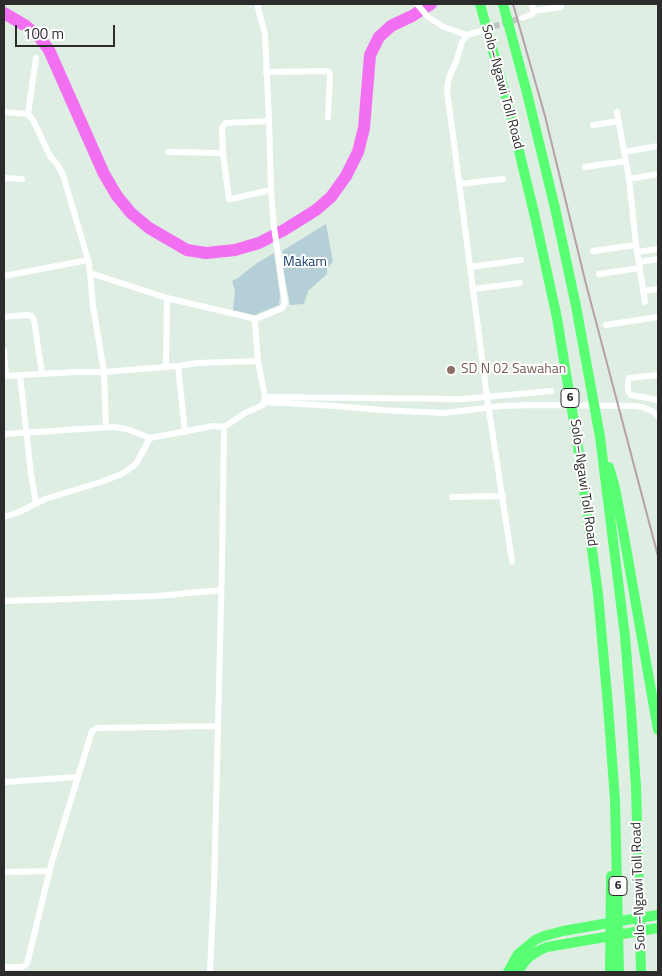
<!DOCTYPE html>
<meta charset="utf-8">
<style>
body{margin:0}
#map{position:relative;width:662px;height:976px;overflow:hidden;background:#deeee3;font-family:"Titillium Web",sans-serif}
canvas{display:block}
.frame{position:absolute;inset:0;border:5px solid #2c2c2c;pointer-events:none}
.scale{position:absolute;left:15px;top:25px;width:100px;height:22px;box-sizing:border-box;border:2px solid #2c2c2c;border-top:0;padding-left:6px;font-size:15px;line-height:18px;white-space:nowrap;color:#2c2c2c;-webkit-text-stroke:4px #fff;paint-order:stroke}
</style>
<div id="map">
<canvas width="662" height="976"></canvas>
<div class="frame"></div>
<div class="scale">100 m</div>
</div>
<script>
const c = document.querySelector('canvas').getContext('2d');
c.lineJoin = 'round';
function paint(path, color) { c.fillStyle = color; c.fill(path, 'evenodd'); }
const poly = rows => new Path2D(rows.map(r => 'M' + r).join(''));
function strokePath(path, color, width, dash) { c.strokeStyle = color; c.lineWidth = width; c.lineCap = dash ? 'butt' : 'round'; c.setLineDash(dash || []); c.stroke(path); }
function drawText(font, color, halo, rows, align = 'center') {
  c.font = font + ' "Titillium Web",sans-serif'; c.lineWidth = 4; c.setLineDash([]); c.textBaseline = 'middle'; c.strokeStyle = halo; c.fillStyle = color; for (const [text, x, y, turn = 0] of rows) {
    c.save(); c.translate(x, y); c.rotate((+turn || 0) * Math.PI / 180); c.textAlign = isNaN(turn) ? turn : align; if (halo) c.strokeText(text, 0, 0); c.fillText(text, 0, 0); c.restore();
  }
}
paint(poly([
 [326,224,333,262,327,268,327,274,308,291,304,304,290,305,282,263,284,258,282,251],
 [274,253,280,296,279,305,254,315,233,310,235,291,232,281,238,278,257,263]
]), '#b5cfd8');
strokePath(poly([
 [4,13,26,26,40,38,49,50,104,174,117,196,131,213,149,228,187,250,206,253,235,250,259,243,284,230,316,210,331,197,346,176,358,152,364,128,370,55,379,37,391,26,412,16,431,4]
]), '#f26ff2', 12);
strokePath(poly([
 [485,29,522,18]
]), '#bac7be', 6, [6, 3]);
strokePath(poly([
 [257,4,265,34,269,121,271,190,274,227,285,303,282,308,256,319,255,322,258,361],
 [417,4,428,17,444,27,467,35],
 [533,11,561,7],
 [522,18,530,15,533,13,532,4],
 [481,31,467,35,462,42,456,62,449,77,447,90,487,397,512,561],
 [266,72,328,71,330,75,328,117],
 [4,112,28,114,33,120,50,156,57,164,63,175,89,263,93,306,104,372,106,427],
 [617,112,629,179],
 [28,114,36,58],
 [269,121,226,123,223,126,222,128,223,153,229,199,231,199,271,190],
 [593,125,619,121],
 [168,152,223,153],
 [624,152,658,146],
 [585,167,626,161],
 [4,178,22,179],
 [459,184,503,179],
 [593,251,636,245],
 [637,252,658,249],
 [639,262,658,259],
 [470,267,521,260],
 [90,273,167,298,256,319],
 [599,274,639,268],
 [4,276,88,260],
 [473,289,520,283],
 [643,291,658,289],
 [645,302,636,245,629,179,658,174],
 [4,317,27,315,32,316,34,320,42,374],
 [606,325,658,317],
 [4,351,6,376],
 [178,366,185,432],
 [166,367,167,298],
 [20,375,31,474,36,503],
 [658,375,629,378,628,381,628,391,631,395,658,400],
 [4,376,77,372,104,372,178,366,197,363,258,361,265,397,263,405,245,413,224,427,213,426,150,438,127,429,113,427,4,434],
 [265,397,463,399,551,391],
 [264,402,336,406,380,410,444,413,502,406,533,405,634,406,642,407,652,411,658,416],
 [452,497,503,496],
 [4,517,19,512,45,499,101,482,122,474,136,464,150,438],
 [4,601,158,596,221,590],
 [4,782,77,777],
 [4,872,50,871],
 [4,967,22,967,27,964,51,865,92,731,97,728,217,726],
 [210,972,214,888,222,564,224,427]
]), '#fff', 6);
strokePath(poly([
 [480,4,507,101,535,217,557,318,578,447,598,594,608,706,615,800,619,972],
 [503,4,526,89,555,208,576,306,600,437,625,636,631,711,636,787,639,890,641,972],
 [609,467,615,488,624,536,658,730],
 [508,972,518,954,535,940,544,936,563,931,620,921,658,915],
 [518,972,523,964,529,957,538,951,547,947,658,928],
 [610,972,611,876]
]), '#58ff73', 10);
strokePath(poly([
 [513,4,545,116,586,284,658,556]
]), '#b7a0a9', 2);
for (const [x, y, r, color] of [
 [451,370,5,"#8d6e63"]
]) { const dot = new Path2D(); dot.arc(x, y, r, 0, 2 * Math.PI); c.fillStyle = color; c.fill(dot); strokePath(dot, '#fff', 2); }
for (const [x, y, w] of [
 [570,398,18],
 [618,886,18]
]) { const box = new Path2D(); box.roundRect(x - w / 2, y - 9.5, w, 19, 4); c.fillStyle = '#fff'; c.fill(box); strokePath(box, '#2c2c2c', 1); }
drawText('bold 12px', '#2c2c2c', null, [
 ["6",570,398],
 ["6",618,886]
]);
drawText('14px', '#2c2c2c', '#fff', [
 ["Solo–Ngawi Toll Road",502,87,75],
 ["Solo–Ngawi Toll Road",583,483,82],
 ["Solo–Ngawi Toll Road",639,886,-92]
]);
drawText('14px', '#19406c', '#fff', [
 ["Makam",305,263]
]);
drawText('14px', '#785e54', '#fff', [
 ["SD N 02 Sawahan",461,370]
], 'left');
</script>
